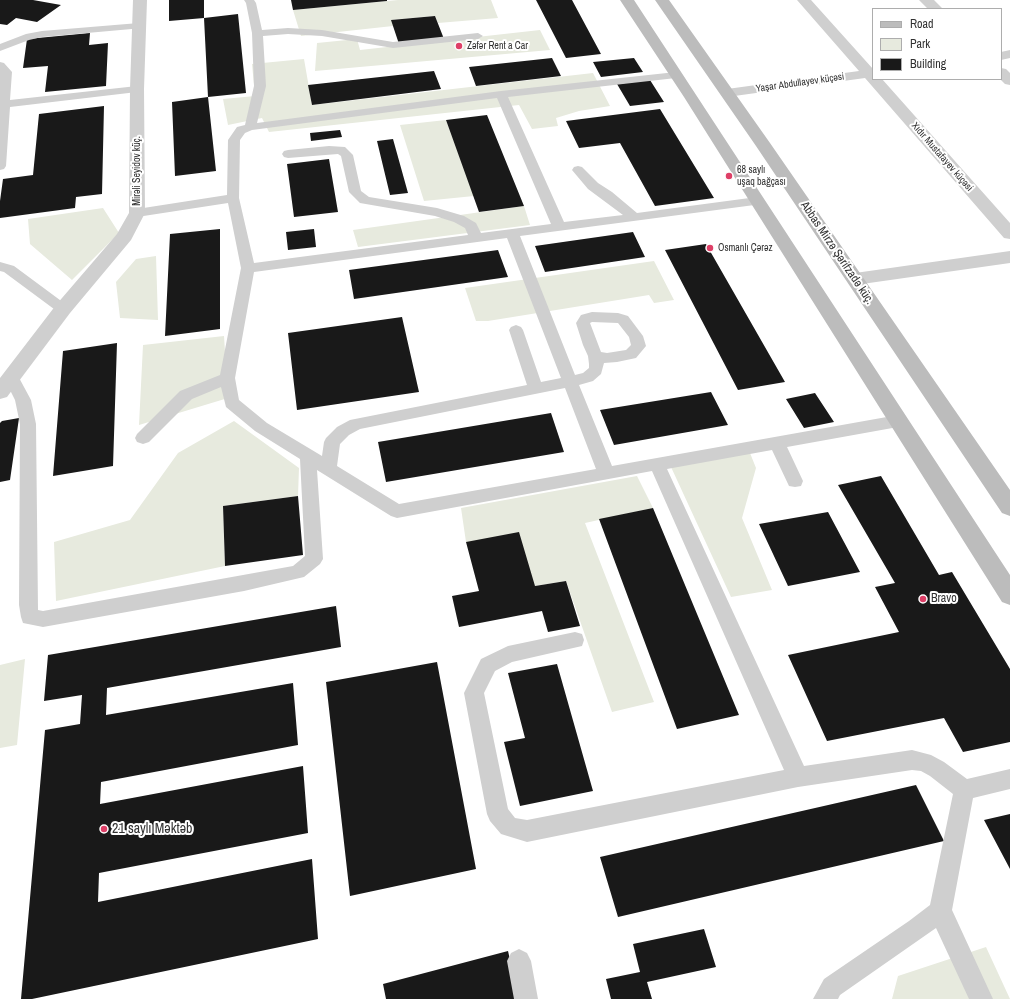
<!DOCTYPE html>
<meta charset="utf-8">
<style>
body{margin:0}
#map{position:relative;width:1010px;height:999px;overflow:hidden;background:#fff;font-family:"Archivo Narrow",sans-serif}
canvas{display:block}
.legend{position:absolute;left:872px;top:8px;width:130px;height:72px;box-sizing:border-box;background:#fff;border:1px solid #adadad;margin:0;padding:5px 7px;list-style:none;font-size:12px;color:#323232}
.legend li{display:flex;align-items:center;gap:8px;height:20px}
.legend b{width:20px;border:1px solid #adadad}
</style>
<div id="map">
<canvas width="1010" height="999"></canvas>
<ul class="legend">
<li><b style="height:5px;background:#bcbcbc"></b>Road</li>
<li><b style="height:11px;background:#e7eade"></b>Park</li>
<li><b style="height:11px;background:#191919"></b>Building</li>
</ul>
</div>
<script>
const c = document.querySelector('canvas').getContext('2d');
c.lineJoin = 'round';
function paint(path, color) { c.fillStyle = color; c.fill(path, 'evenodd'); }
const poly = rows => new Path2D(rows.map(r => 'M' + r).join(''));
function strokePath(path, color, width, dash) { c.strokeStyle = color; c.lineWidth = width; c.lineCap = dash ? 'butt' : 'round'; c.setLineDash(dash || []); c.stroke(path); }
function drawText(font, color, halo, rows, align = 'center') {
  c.font = font + ' "Archivo Narrow",sans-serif'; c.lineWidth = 4; c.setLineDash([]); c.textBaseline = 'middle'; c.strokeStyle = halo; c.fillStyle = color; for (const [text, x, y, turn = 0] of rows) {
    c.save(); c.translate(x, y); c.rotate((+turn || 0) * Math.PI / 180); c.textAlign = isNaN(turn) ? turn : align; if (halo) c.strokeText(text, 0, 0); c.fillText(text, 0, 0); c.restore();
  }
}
paint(poly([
 [398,0,491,0,498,18,438,23,435,16,392,20,393,26,301,36,293,10],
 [540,30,550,50,315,71,317,43,357,39,360,50],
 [304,59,312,105,593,73,610,106,579,111,556,118,558,126,532,129,519,105,269,132,262,118,228,125,223,99,255,96,252,64],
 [446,120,474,196,424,201,400,125],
 [524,206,530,225,358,247,353,230],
 [103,208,119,233,72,280,30,244,28,219],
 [156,256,158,320,120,318,116,282,136,259],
 [654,261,674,300,654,303,649,295,488,321,476,321,465,288],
 [224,336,228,398,139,425,143,345],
 [234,421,299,468,298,496,223,506,225,566,56,601,54,542,130,520,178,453],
 [750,453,756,468,742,518,772,590,731,597,671,467],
 [637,476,653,508,585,523,654,702,612,712,566,581,535,586,466,542,461,508],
 [25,659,17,745,0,748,0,665],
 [986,947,1010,999,892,999,898,976]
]), '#e7eade');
paint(poly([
 [0,0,33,0,61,5,37,22,16,18,7,25,0,24],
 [169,0,204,0,204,18,169,21],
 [291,0,387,0,387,1,293,10],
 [536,0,572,0,601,54,566,58],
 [238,14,246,93,208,97,204,18],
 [435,16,444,39,399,44,391,20],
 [90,33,89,45,108,43,106,86,45,92,48,66,23,68,27,39],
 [552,58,561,76,476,86,469,67],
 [634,58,643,72,601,77,593,62],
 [434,71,441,89,312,105,308,85],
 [650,80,664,102,630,106,617,84],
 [208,97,216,171,175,176,172,102],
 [104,106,102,194,76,197,75,208,0,218,0,201,3,179,33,175,39,114],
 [660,109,714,198,655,206,620,143,579,148,566,121],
 [487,115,524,206,479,212,446,120],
 [340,130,342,137,311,141,310,133],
 [393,139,408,193,390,195,377,141],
 [329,159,338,212,294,217,287,164],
 [220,229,220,329,165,336,170,234],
 [314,229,316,247,288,250,286,232],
 [633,232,645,257,545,272,535,246],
 [706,244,785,382,738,390,665,250],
 [498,250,508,277,354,299,349,270],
 [402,317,419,392,297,410,288,333],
 [117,343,113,466,53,476,63,351],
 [711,392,728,425,614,445,600,410],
 [815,393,834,422,804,428,786,399],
 [551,413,564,452,386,482,378,442],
 [19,418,10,480,0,482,0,423,2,421],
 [881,476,939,575,952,572,1010,669,1010,742,963,752,944,718,827,741,788,655,899,632,875,587,895,583,838,485],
 [298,496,303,555,225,566,223,506],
 [653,508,739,715,677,729,599,519],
 [828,512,860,572,788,586,759,524],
 [519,532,535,586,566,581,580,626,548,632,542,611,459,627,452,596,479,591,466,542],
 [336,606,341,647,107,688,106,715,293,683,298,745,101,782,100,804,303,766,308,833,99,873,98,902,312,859,318,939,32,999,21,999,45,730,80,724,82,695,44,701,48,655],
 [437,662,476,869,350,896,326,682],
 [557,664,593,791,520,806,504,742,525,738,508,673],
 [916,785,944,841,618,917,600,857],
 [1010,814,1010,869,984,820],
 [704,929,716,967,647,982,652,999,611,999,606,979,640,972,633,944],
 [508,951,519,999,386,999,383,984]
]), '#191919');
paint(poly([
 [244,0,254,0,256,3,262,30,288,28,322,30,393,42,478,33,483,36,478,39,393,48,322,36,288,34,263,36,266,86,257,123,501,91,676,72,680,73,682,75,676,78,508,97,564,222,623,215,588,189,572,170,574,167,578,166,582,167,598,183,612,192,637,213,757,197,762,198,763,201,762,204,520,236,575,375,583,373,589,368,589,364,588,356,583,345,576,323,581,315,592,312,618,313,628,316,643,336,646,346,636,358,617,362,604,363,601,374,593,381,579,385,612,466,898,415,904,417,906,421,904,425,898,427,787,447,803,481,801,486,795,487,789,486,772,450,667,469,804,766,912,750,931,755,944,762,967,779,1010,769,1010,789,973,798,952,910,993,999,969,999,936,928,840,995,838,999,813,999,824,979,909,921,930,905,953,794,930,776,921,771,912,770,798,787,527,842,501,834,490,821,487,814,464,693,481,659,508,646,575,632,582,634,584,640,582,646,512,662,495,671,484,693,508,809,515,818,527,820,784,770,652,471,397,518,391,516,317,470,323,559,320,564,304,577,244,591,43,627,23,623,21,617,19,605,20,424,15,400,4,378,7,374,12,373,17,374,31,400,36,424,38,610,43,611,293,566,305,556,300,459,255,431,226,407,221,387,192,399,149,442,143,444,137,442,135,438,137,434,180,391,220,375,241,268,228,203,137,217,132,216,130,213,132,210,137,209,227,195,228,140,237,127,245,125,254,86,252,33,246,3,244,0],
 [497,98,551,224,481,233,476,223,464,216,437,208,369,197,361,191,353,155,345,147,329,146,288,150,284,151,282,154,284,157,288,158,338,154,341,156,349,192,360,203,435,216,454,222,465,228,468,235,254,263,239,198,240,140,245,133,252,130,497,98],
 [507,238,561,378,541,382,523,330,521,327,516,325,511,327,509,330,527,385,350,420,337,427,326,438,324,442,322,456,267,423,239,400,235,378,254,272,507,238],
 [592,322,618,323,629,337,631,345,626,350,607,353,601,352,590,323,592,322],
 [565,388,596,469,399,504,337,466,340,444,349,435,360,429,565,388],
 [139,23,143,24,144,26,143,28,42,37,29,40,0,51,0,44,26,34,42,31,139,23],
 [0,62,4,63,12,72,10,100,137,86,141,87,143,89,141,91,137,92,10,107,6,166,4,169,0,170,0,62],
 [0,262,14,266,68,306,70,309,68,312,63,314,58,312,4,272,0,271,0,262],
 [519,949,527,953,531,961,538,999,514,999,507,961,511,953,519,949]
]), '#cfcfcf');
paint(poly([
 [133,0,147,0,144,89,145,213,131,240,70,313,7,397,0,399,0,378,56,305,117,234,129,213,130,89,133,0],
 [797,0,811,0,873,69,873,79,882,79,1010,223,1010,239,1004,238,865,78,727,97,722,96,720,93,722,90,727,89,859,71,797,0],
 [919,0,934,0,943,9,928,9,919,0],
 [1010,50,1010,58,1001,60,1001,52,1010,50],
 [1001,68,1006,69,1010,73,1010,85,1005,84,1000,79,1001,79,1001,68],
 [1010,251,1010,263,855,285,849,283,846,279,849,275,855,273,1010,251]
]), '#cfcfcf');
paint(poly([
 [620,0,634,0,1010,575,1010,605,1002,602,684,97,620,0],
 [655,0,669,0,770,143,1010,490,1010,516,1002,513,756,146,655,0]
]), '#bcbcbc');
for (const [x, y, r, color] of [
 [459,46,4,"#de3f67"],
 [729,176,4,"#de3f67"],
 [710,248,4,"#de3f67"],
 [923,599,4,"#de3f67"],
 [104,829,4,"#de3f67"]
]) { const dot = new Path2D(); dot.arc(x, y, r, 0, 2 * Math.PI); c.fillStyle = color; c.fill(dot); strokePath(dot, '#fff', 1.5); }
drawText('10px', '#323232', '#fff', [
 ["Zəfər Rent a Car",467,46],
 ["68 saylı",737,170],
 ["uşaq bağçası",737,182],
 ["Osmanlı Çərəz",718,248]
], 'left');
drawText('10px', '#323232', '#fff', [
 ["Yaşar Abdullayev küçəsi",800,83,-8],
 ["Xıdır Mustafayev küçəsi",942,157,49],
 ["Mirəli Seyidov küç.",137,171,-90]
]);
drawText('12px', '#323232', '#fff', [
 ["Abbas Mirzə Şərifzadə küç.",837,253,56]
]);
drawText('12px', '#323232', '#fff', [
 ["Bravo",931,599]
], 'left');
drawText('14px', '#323232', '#fff', [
 ["21 saylı Məktəb",112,829]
], 'left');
</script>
